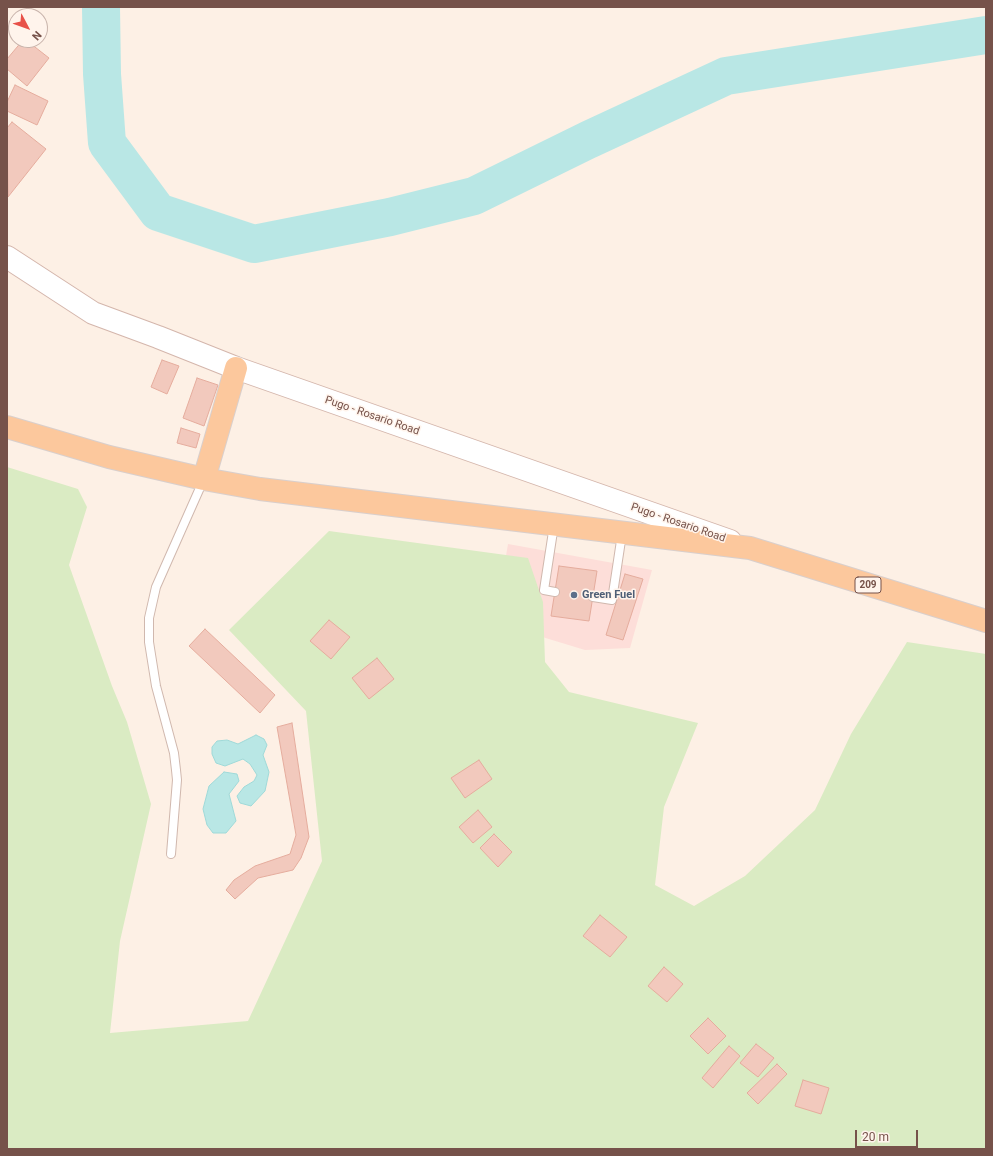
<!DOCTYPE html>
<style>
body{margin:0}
#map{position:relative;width:993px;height:1156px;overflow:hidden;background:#fdf0e5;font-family:Roboto,sans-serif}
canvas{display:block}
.frame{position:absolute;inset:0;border:8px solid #76524a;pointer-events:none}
.north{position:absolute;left:8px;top:8px;width:40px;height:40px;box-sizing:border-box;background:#fff4ec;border:1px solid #c8b3ab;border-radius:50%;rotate:131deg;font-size:11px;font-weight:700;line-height:16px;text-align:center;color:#76524a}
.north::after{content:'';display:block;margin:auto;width:14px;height:18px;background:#e85149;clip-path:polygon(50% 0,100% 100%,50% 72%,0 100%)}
.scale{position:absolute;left:855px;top:1130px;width:63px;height:18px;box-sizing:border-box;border:2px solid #76524a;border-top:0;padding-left:5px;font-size:12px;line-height:14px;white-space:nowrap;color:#76524a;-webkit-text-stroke:3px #fff4ec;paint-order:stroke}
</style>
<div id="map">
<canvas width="993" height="1156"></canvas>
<div class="frame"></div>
<div class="north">N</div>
<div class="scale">20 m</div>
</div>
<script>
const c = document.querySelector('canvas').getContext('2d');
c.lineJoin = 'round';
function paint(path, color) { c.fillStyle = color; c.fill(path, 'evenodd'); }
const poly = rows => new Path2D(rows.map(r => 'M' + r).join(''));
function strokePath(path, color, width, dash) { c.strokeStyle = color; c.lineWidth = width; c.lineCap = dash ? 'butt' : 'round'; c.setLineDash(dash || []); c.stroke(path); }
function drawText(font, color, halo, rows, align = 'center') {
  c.font = font + ' Roboto,sans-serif'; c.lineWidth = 3; c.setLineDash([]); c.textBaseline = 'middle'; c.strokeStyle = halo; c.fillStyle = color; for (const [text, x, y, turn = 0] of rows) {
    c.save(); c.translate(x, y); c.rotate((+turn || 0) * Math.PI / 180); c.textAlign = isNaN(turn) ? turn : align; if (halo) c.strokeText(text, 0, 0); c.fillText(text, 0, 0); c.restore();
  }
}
paint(poly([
 [508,544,652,570,630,648,585,650,516,629,499,597]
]), '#fdded9');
paint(poly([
 [7,467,78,489,87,507,69,565,112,686,127,722,151,804,120,941,110,1033,248,1021,322,861,306,711,229,630,329,531,528,558,543,602,545,662,569,692,698,723,664,807,655,885,694,906,745,876,815,810,851,734,907,642,986,654,986,1149,7,1149]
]), '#daebc3');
const water = poly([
 [256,735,264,739,267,745,263,755,269,772,265,791,251,806,240,803,237,796,244,787,254,781,257,775,250,764,243,759,225,766,216,763,212,754,212,747,217,741,227,740,238,744,256,735],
 [224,772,237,774,239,781,229,794,236,821,226,833,213,833,207,825,203,809,209,786,224,772]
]);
paint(water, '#b9e7e5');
strokePath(water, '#9fd9d8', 1);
strokePath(poly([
 [101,7,102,74,107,143,158,212,254,244,390,217,474,196,588,140,726,76,986,35]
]), '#b9e7e5', 38);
const building = poly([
 [23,40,26,40,49,58,27,86,7,69,7,59,23,40],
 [15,85,48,101,37,125,7,111,7,102,15,85],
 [12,122,46,149,8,197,7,128,12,122],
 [162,360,179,366,167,394,151,387,162,360],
 [197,378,218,385,204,426,183,418,197,378],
 [181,428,200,434,196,448,177,443,181,428],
 [559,566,597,571,589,621,551,616,559,566],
 [625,574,643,579,623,640,606,635,625,574],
 [329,620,350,637,331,659,310,641,329,620],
 [205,629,275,695,260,713,189,646,205,629],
 [377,658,394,679,369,699,352,678,377,658],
 [292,723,309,837,301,858,293,870,258,878,235,899,226,890,234,880,255,866,290,854,296,835,277,727,292,723],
 [479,760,492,779,465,798,451,778,479,760],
 [478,810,492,827,473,843,459,827,478,810],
 [494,834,512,852,498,867,480,848,494,834],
 [600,915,627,937,610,957,583,936,600,915],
 [664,967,683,984,667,1002,648,986,664,967],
 [708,1018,726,1036,708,1054,690,1036,708,1018],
 [756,1044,774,1058,758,1077,740,1063,756,1044],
 [729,1046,740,1056,713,1088,702,1078,729,1046],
 [777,1064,787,1074,758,1104,747,1093,777,1064],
 [803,1080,829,1088,821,1114,795,1106,803,1080]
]);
paint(building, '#f2c9bd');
strokePath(building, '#e5ac9d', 1);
const service = poly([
 [554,525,544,590,555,592],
 [593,597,612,600,622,534],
 [171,854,177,780,176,770,174,753,156,686,149,642,149,618,156,587,203,481]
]);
const secondary = poly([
 [7,257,93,313,158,337,236,368,730,541]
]);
const primary = poly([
 [7,427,109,457,204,479,260,489,750,548,986,621],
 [204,479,236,368]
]);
strokePath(service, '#d0b8ae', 10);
strokePath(secondary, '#d4b6ac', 24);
strokePath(primary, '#d9cfcc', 24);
strokePath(service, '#fff', 8);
strokePath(secondary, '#fff', 22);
strokePath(primary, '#fcc89d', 22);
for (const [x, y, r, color] of [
 [574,595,4,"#5c6f8a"]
]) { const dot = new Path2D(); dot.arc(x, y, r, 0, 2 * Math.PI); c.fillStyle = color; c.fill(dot); strokePath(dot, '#fff4ec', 1.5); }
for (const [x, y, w] of [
 [868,585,26]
]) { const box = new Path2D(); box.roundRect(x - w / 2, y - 8, w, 16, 3); c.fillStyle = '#fff4ec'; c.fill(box); strokePath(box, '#76524a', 1); }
drawText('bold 10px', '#76524a', null, [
 ["209",868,585]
]);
drawText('11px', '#76524a', '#fff4ec', [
 ["Pugo - Rosario Road",372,416,19],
 ["Pugo - Rosario Road",678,523,19]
]);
drawText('bold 11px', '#4e5e75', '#fff4ec', [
 ["Green Fuel",582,595]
], 'left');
</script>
